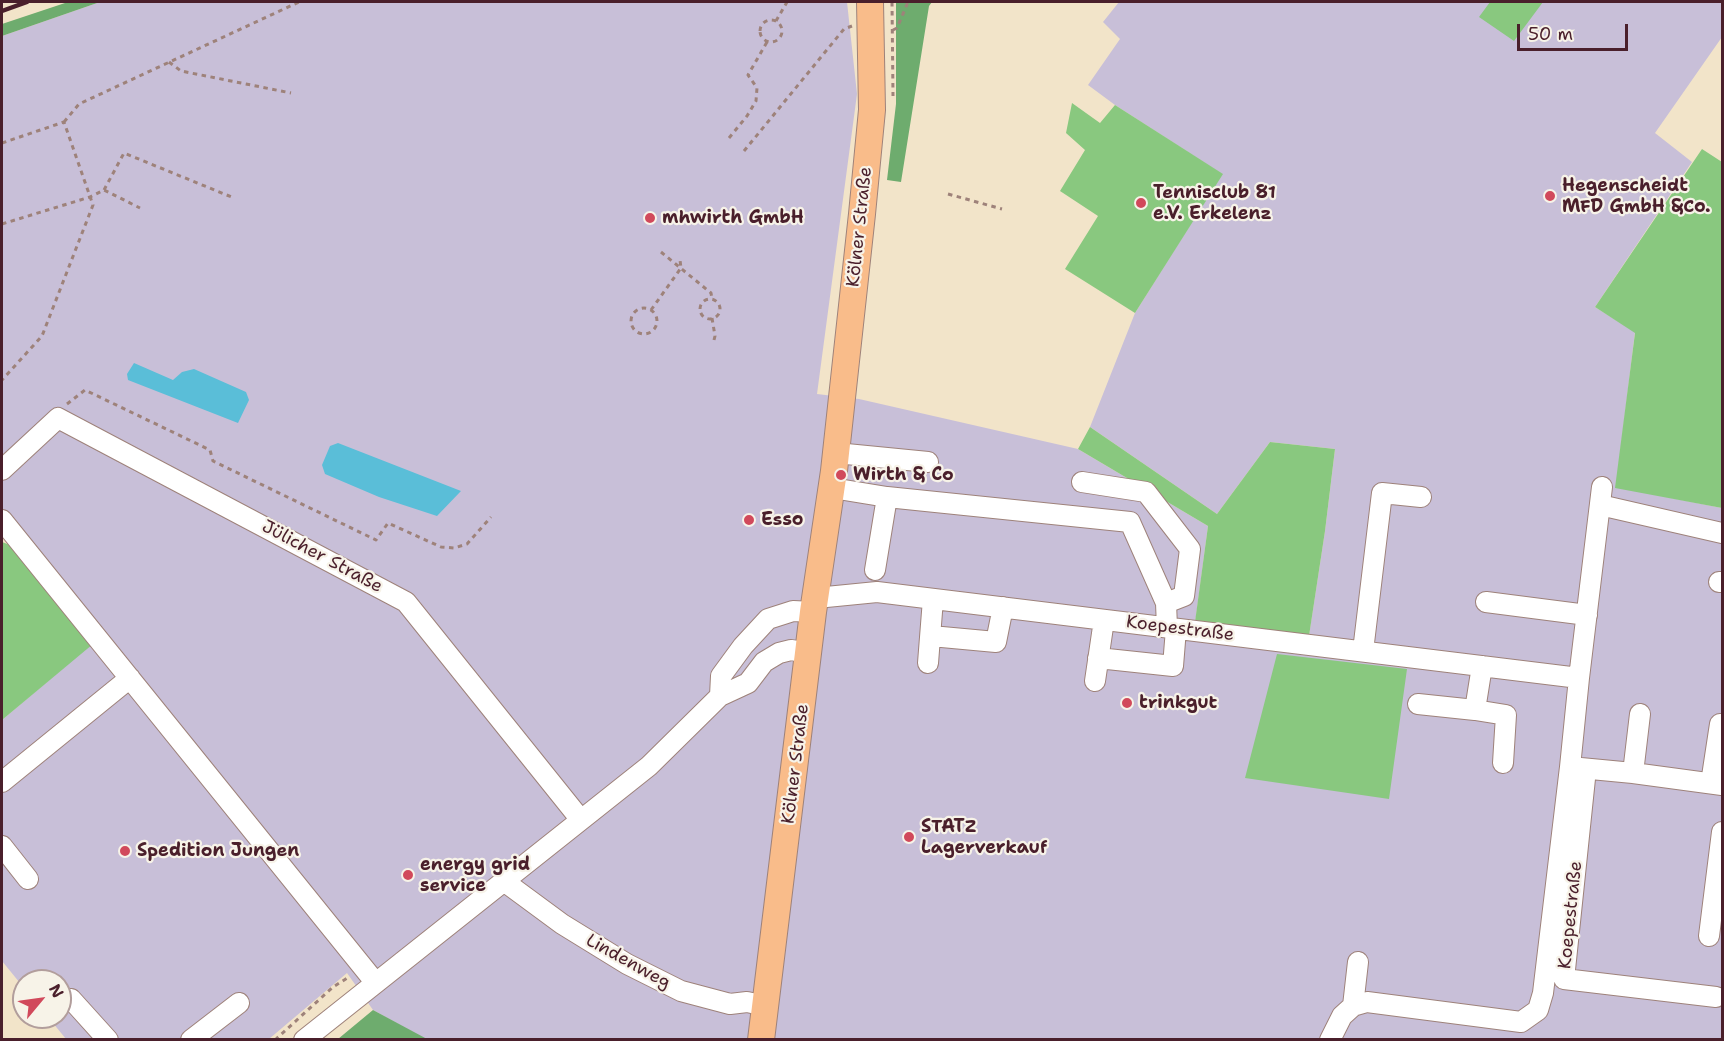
<!DOCTYPE html>
<meta charset="utf-8">
<style>
body{margin:0}
#map{position:relative;width:1724px;height:1041px;overflow:hidden;background:#f2e4c9;font-family:"Shantell Sans",sans-serif}
canvas{display:block}
.frame{position:absolute;inset:0;border:3px solid #4a1f2b;pointer-events:none}
.north{position:absolute;left:12px;top:969px;width:60px;height:60px;box-sizing:border-box;background:#f7f3e8;border:2px solid #b29e9c;border-radius:50%;rotate:61deg;font-size:16px;font-weight:700;line-height:24px;text-align:center;color:#4a1f2b}
.north::after{content:'';display:block;margin:auto;width:21px;height:27px;background:#d1495b;clip-path:polygon(50% 0,100% 100%,50% 72%,0 100%)}
.scale{position:absolute;left:1517px;top:24px;width:111px;height:27px;box-sizing:border-box;border:3px solid #4a1f2b;border-top:0;padding-left:8px;font-size:18px;line-height:21px;white-space:nowrap;color:#4a1f2b;-webkit-text-stroke:4px #f7f3e8;paint-order:stroke}
</style>
<div id="map">
<canvas width="1724" height="1041"></canvas>
<div class="frame"></div>
<div class="north">N</div>
<div class="scale">50 m</div>
</div>
<script>
const c = document.querySelector('canvas').getContext('2d');
c.lineJoin = 'round';
function paint(path, color) { c.fillStyle = color; c.fill(path, 'evenodd'); }
const poly = rows => new Path2D(rows.map(r => 'M' + r).join(''));
function strokePath(path, color, width, dash) { c.strokeStyle = color; c.lineWidth = width; c.lineCap = dash ? 'butt' : 'round'; c.setLineDash(dash || []); c.stroke(path); }
function drawText(font, color, halo, rows, align = 'center') {
  c.font = font + ' "Shantell Sans",sans-serif'; c.lineWidth = 4.5; c.setLineDash([]); c.textBaseline = 'middle'; c.strokeStyle = halo; c.fillStyle = color; for (const [text, x, y, turn = 0] of rows) {
    c.save(); c.translate(x, y); c.rotate((+turn || 0) * Math.PI / 180); c.textAlign = isNaN(turn) ? turn : align; if (halo) c.strokeText(text, 0, 0); c.fillText(text, 0, 0); c.restore();
  }
}
paint(poly([
 [100,2,847,2,857,94,817,394,859,399,1078,449,1208,526,1193,639,1306,655,1325,531,1335,449,1270,442,1217,514,1090,427,1135,313,1222,174,1115,105,1088,85,1120,39,1103,22,1119,2,1722,2,1722,37,1655,133,1692,162,1595,307,1635,332,1616,487,1722,508,1722,1039,427,1040,373,1010,347,973,269,1039,66,1039,48,1017,60,1017,60,981,24,981,24,988,2,961,2,720,103,634,2,510,2,36]
]), '#c8bfd8');
paint(poly([
 [1490,2,1543,2,1514,41,1479,17],
 [1072,103,1100,123,1115,105,1223,174,1135,313,1065,269,1098,216,1060,191,1085,150,1066,133],
 [1702,149,1722,162,1722,508,1615,488,1635,333,1595,307],
 [1090,427,1217,514,1270,442,1335,449,1325,531,1309,636,1195,622,1208,526,1078,449],
 [2,542,13,546,93,644,2,720],
 [1277,654,1407,669,1389,799,1245,778]
]), '#89c87f');
paint(poly([
 [68,2,100,2,2,36,2,24],
 [896,2,932,2,929,6,901,182,887,180,896,104],
 [373,1010,427,1039,338,1039]
]), '#6eac6e');
paint(poly([
 [134,363,173,380,182,372,194,369,246,392,249,400,238,423,128,380,127,374],
 [338,443,461,491,437,516,379,497,325,474,322,465,330,446]
]), '#5abed8');
const minor = poly([
 [836,453,928,462],
 [2,470,58,418,406,602,581,820],
 [1082,482,1146,492,1190,549,1184,596,1166,603],
 [832,488,887,497,875,570],
 [887,497,1130,522,1166,603,1167,627],
 [1600,505,1722,533],
 [2,520,375,982],
 [1719,582,1722,582],
 [816,598,877,592,1579,678,1570,767,1633,773,1722,785],
 [1486,602,1587,615],
 [931,636,996,642,1003,607],
 [1363,651,1382,493,1421,497],
 [1098,658,1173,666,1176,629],
 [928,663,933,599],
 [1579,678,1602,487],
 [1095,681,1104,620],
 [720,696,721,676,743,646,768,619,793,611,813,612],
 [1418,704,1475,710,1482,666],
 [1475,710,1506,715,1503,763],
 [1586,769,1564,979,1716,997],
 [1633,773,1640,714],
 [2,782,130,678],
 [1711,783,1720,724],
 [2,846,28,879],
 [505,882,562,924,627,964,681,991,730,1004,747,1002,766,1006],
 [1709,936,1722,832],
 [71,999,108,1040],
 [1353,1006,1358,962],
 [191,1040,239,1003],
 [304,1040,649,766,720,696,748,683,764,662,779,653,791,650,810,653],
 [1330,1040,1342,1016,1353,1006,1367,1002,1521,1022,1538,1010,1543,993,1570,767]
]);
const major = poly([
 [761,1040,813,612,834,471,862,214,872,110,870,2]
]);
strokePath(minor, '#9e827a', 22);
strokePath(major, '#9e827a', 28);
strokePath(poly([
 [892,2,893,96],
 '760 31a11 11 0 1 1 22 0a11 11 0 1 1-22 0Z',
 [776,21,787,2],
 [893,30,897,28,908,2],
 [169,62,181,71,291,93],
 [64,122,79,104,299,2],
 [729,138,747,116,756,101,757,88,748,75,767,42],
 [2,143,64,122,93,205,42,336,2,380],
 [744,151,844,29,852,26],
 [104,190,124,153,234,198],
 [948,194,1002,209],
 [2,224,90,197,104,190,140,208],
 [661,252,711,293,712,299],
 '700 309a10 10 0 1 1 20 0a10 10 0 1 1-20 0Z',
 '631 321a13 13 0 1 1 26 0a13 13 0 1 1-26 0Z',
 [651,310,681,268,680,260],
 [712,318,715,336,714,340],
 [67,404,85,390,210,450,213,461,376,540,388,523,441,547,454,548,467,544,491,517],
 [275,1040,333,987,349,977]
]), '#9e827a', 3, [4.5, 4.5]);
strokePath(minor, '#fff', 20);
strokePath(major, '#f9bc8a', 26);
strokePath(poly([
 [2,11,27,2]
]), '#4a1f2b', 4.5);
for (const [x, y, r, color] of [
 [1550,196,6,"#d1495b"],
 [1141,203,6,"#d1495b"],
 [650,218,6,"#d1495b"],
 [841,475,6,"#d1495b"],
 [749,520,6,"#d1495b"],
 [1127,703,6,"#d1495b"],
 [909,837,6,"#d1495b"],
 [125,851,6,"#d1495b"],
 [408,875,6,"#d1495b"]
]) { const dot = new Path2D(); dot.arc(x, y, r, 0, 2 * Math.PI); c.fillStyle = color; c.fill(dot); strokePath(dot, '#f7f3e8', 2); }
drawText('bold 18px', '#4a1f2b', '#f7f3e8', [
 ["Hegenscheidt",1562,186],
 ["MFD GmbH &Co.",1562,207],
 ["Tennisclub 81",1153,193],
 ["e.V. Erkelenz",1153,214],
 ["mhwirth GmbH",662,218],
 ["Wirth & Co",853,475],
 ["Esso",761,520],
 ["trinkgut",1139,703],
 ["STATZ",921,827],
 ["Lagerverkauf",921,848],
 ["Spedition Jungen",137,851],
 ["energy grid",420,865],
 ["service",420,886]
], 'left');
drawText('18px', '#4a1f2b', '#f7f3e8', [
 ["Kölner Straße",860,227,-84],
 ["Jülicher Straße",322,557,28],
 ["Koepestraße",1180,629,7],
 ["Kölner Straße",796,764,-83],
 ["Koepestraße",1571,915,-84],
 ["Lindenweg",628,962,29]
]);
</script>
